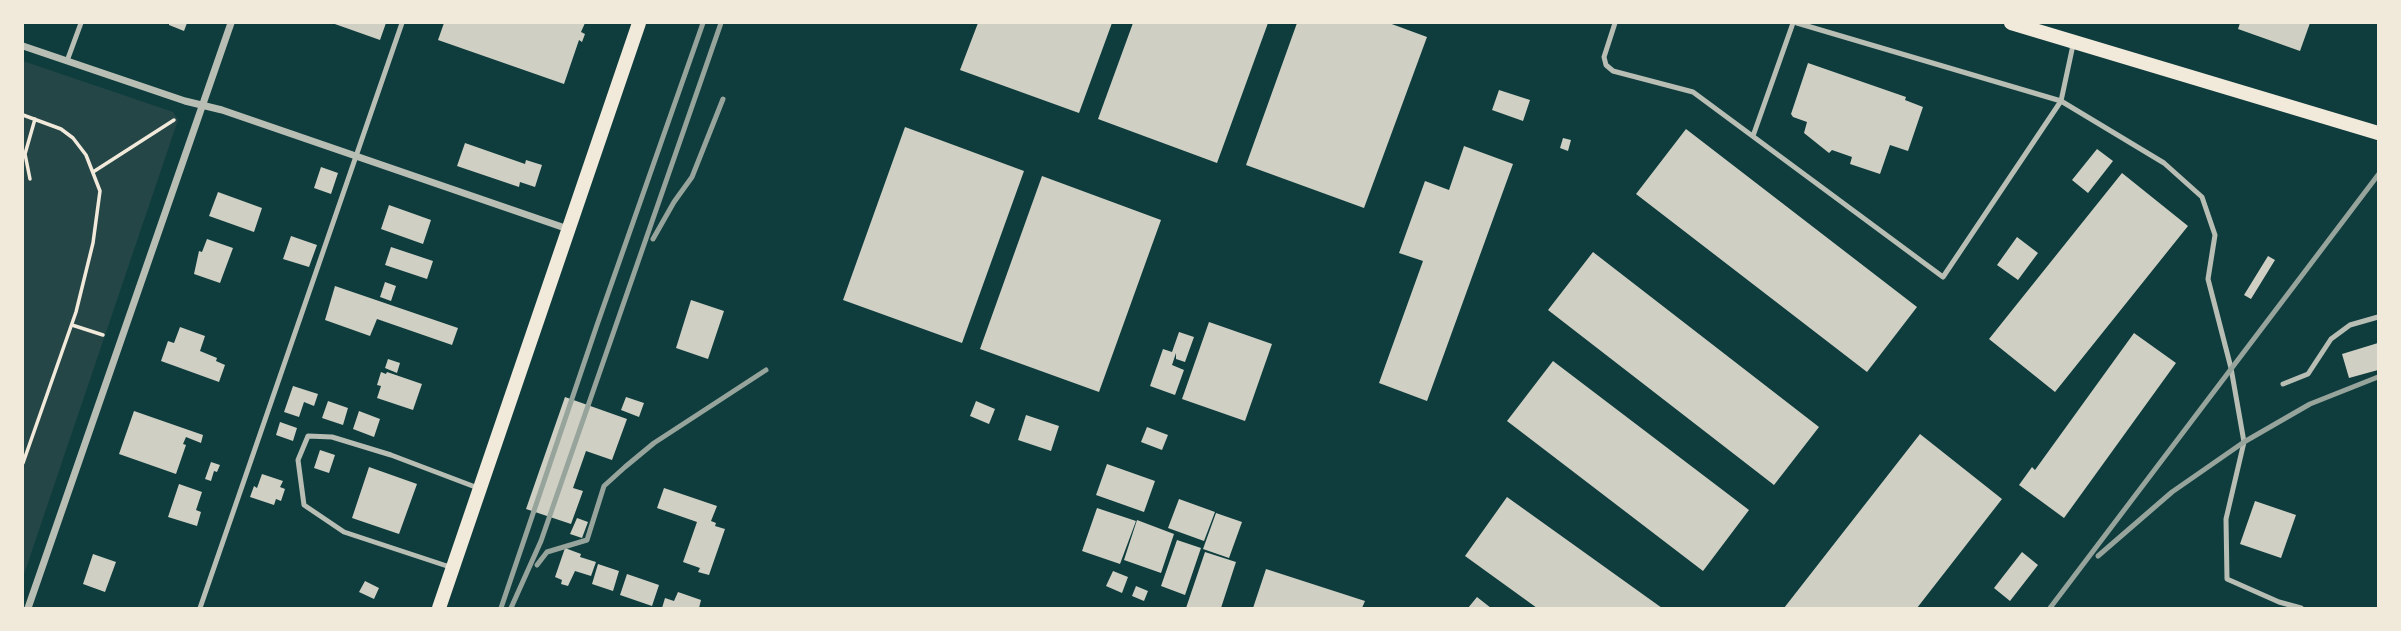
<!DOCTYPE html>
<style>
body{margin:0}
#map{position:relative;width:2401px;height:631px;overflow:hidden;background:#0f3d3e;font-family:"IBM Plex Sans",sans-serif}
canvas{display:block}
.frame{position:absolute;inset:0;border:24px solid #f1e9da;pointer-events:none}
</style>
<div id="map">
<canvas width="2401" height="631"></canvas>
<div class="frame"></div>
</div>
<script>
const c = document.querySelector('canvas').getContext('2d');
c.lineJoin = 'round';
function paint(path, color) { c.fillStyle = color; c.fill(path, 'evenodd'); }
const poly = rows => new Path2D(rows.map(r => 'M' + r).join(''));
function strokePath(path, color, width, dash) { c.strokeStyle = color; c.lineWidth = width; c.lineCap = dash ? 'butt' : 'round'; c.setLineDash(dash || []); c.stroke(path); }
paint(poly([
 [23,61,173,112,178,120,23,577]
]), '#244646');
paint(poly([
 [169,23,187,23,184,31,169,25],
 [332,23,386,23,380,40],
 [444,23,585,23,581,32,585,34,582,42,579,40,564,84,438,40],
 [978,23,1112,23,1079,113,960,70],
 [1133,23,1268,23,1217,163,1098,119],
 [1297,23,1389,23,1427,37,1364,208,1246,165],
 [2240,23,2310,23,2300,51,2238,29],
 [1808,63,1906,97,1905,100,1923,107,1908,151,1890,145,1880,174,1850,164,1852,157,1832,150,1829,153,1804,133,1807,122,1793,117,1791,114],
 [1499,90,1530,100,1523,121,1492,110],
 [905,127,1024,171,962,343,843,300],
 [1686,129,1917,307,1867,372,1636,194],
 [1563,138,1571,140,1568,151,1560,148],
 [465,143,525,164,526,160,542,165,535,187,520,182,519,187,457,166],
 [1464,146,1513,164,1427,401,1379,383,1423,261,1399,253,1425,181,1449,190],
 [2097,149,2113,161,2088,193,2072,180],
 [321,167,338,173,331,194,314,188],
 [2122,173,2188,226,2055,392,1989,339],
 [1042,176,1161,220,1099,392,980,349],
 [218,192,262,208,254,232,209,216],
 [389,205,431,220,423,244,381,229],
 [291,236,317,245,309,267,283,259],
 [2017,237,2038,253,2018,280,1997,265],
 [207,239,233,248,220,283,194,274,199,251,202,252],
 [391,247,433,261,427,279,385,265],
 [1593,252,1819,427,1774,485,1548,310],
 [2268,256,2275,260,2251,299,2244,295],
 [385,282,396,286,391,301,380,297],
 [335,286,458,328,452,345,377,319,370,336,325,320],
 [691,300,724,311,708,359,676,348],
 [1209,322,1272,344,1245,421,1182,399],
 [180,327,205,336,200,351,217,358,216,361,225,365,219,382,161,361,168,341,174,343],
 [1179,332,1194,337,1185,362,1176,359,1176,353,1172,365,1184,370,1175,395,1150,386,1163,349,1172,352],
 [2134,333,2176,363,2064,518,2019,485,2032,467,2035,470],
 [2378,343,2378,370,2349,378,2342,354],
 [388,359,400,363,397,373,385,368],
 [1553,361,1749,510,1703,571,1507,421],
 [381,372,386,374,387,372,422,384,413,410,377,398,381,386,377,385],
 [293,386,318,394,314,406,304,402,299,417,284,412],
 [565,397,627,419,612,460,586,451,573,488,583,491,571,524,526,509],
 [626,397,644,403,639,417,621,410],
 [328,401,348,408,343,425,322,418],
 [976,401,995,409,989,424,970,416],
 [134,411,203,435,201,443,186,437,183,444,186,445,176,474,119,454],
 [359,411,380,419,374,437,353,429],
 [1026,415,1059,426,1051,451,1018,440],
 [280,422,297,428,293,441,276,435],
 [1147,427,1168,435,1162,450,1141,442],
 [1920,434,2002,499,1917,608,1784,608],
 [320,450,335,455,329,473,314,468],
 [211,462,220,465,217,472,214,471,211,481,205,479],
 [1107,464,1155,481,1144,512,1096,495],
 [369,467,417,484,399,534,352,518],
 [262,474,283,481,280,487,285,489,281,501,276,499,274,505,250,497,254,486,257,488],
 [179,484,202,492,196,510,201,512,197,526,168,517],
 [664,488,717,506,711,521,716,523,715,526,725,529,709,575,698,572,700,568,683,562,697,522,657,508],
 [1507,497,1662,608,1537,608,1465,556],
 [1179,499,1215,512,1204,541,1168,528],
 [2255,501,2296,515,2281,558,2240,544],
 [1097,508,1136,521,1120,564,1082,551],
 [1216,513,1242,522,1229,558,1203,549],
 [577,518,588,522,582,538,570,534],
 [1137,520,1174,534,1161,573,1124,560],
 [1177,540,1201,548,1185,595,1161,586],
 [565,548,581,554,580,557,596,562,591,576,575,571,568,586,561,584,562,580,555,577],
 [1205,552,1236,562,1221,608,1186,608],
 [2022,552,2038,565,2010,601,1994,588],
 [93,554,116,562,105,592,83,584],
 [598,564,619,571,613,591,592,584],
 [1266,569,1365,601,1362,608,1253,608],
 [1113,571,1128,577,1122,593,1106,586],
 [627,574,659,585,652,606,620,595],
 [365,581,379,588,374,599,359,592],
 [1136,586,1148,591,1144,601,1132,596],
 [678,592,701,600,699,608,662,608,665,598,674,601],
 [1477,597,1491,608,1468,608]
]), '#cfcfc3');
strokePath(poly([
 [23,115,61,129,73,138,86,155,100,191,93,243,76,312,23,463],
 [93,172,174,120],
 [30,179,25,154,35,119],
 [72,325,103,335]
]), '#f1e9da', 3.5);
strokePath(poly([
 [1615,23,1604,57,1606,65,1613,71,1693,92,1943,277,2061,101,1797,23],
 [2073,45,2061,101,2164,163,2202,197,2215,235,2208,279,2231,368,2244,442,2226,519,2227,579,2279,602,2301,608],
 [67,61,81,23],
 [1753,136,1793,23],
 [2283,384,2308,374,2331,339,2350,325,2378,317],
 [450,567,344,532,304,505,298,460,308,436,332,437,391,455,478,488],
 [200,608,402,23]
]), '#b8beb3', 5);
strokePath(poly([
 [23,46,185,101,222,110,568,229],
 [28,608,231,23]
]), '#b8beb3', 7);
strokePath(poly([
 [2011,23,2378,133],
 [439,608,639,23]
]), '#f1e9da', 14);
strokePath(poly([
 [653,239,674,202,692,177,723,99],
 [2098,556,2172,492,2244,442,2310,404,2378,377],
 [537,565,547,552,587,540,604,486,625,467,654,443,766,370],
 [501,608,597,325,703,23],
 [511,608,541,541,721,23],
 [2050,608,2378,175]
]), '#97a49c', 5);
</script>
